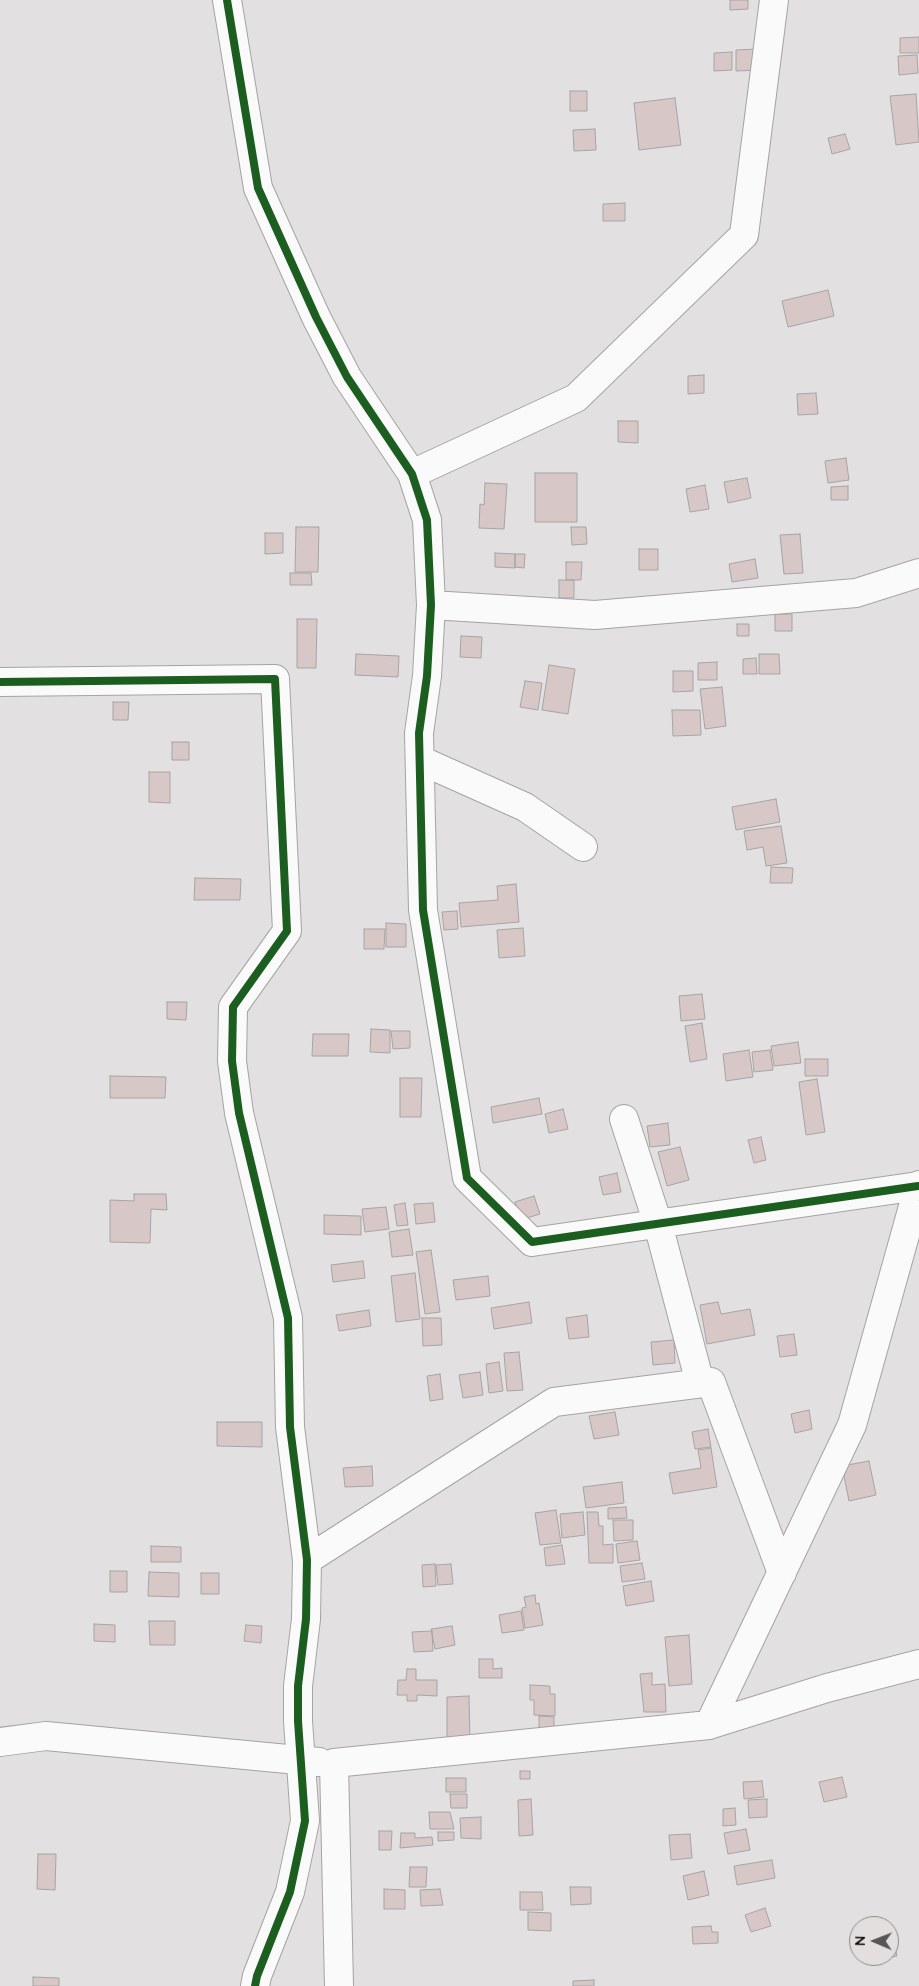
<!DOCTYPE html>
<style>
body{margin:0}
#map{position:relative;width:919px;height:1986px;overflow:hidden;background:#e2e0e0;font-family:Quicksand,sans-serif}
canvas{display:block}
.north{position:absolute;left:849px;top:1916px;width:50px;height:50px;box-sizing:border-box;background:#e3dfdf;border:1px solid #8e8b8b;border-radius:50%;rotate:271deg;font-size:14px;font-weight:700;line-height:20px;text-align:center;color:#0e0c0c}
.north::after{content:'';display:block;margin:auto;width:18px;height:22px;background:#585656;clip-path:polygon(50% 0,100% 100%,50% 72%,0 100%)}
</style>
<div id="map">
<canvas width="919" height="1986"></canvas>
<div class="north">N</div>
</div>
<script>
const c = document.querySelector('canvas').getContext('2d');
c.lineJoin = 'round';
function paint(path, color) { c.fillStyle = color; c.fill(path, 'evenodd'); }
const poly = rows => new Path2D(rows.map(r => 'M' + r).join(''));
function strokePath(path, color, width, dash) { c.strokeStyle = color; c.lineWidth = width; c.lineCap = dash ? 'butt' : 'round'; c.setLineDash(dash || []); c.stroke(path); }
const building = poly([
 [730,0,748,0,748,9,730,10,730,0],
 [919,37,919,53,900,53,900,38,919,37],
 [758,49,758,70,736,71,736,50,758,49],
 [732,52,732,70,714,71,714,53,732,52],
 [917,55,918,73,899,75,898,56,917,55],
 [570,91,587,91,587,111,570,111,570,91],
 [916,94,919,142,896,145,890,96,916,94],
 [675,98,681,145,639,150,634,103,675,98],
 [595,129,596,150,574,151,573,130,595,129],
 [845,134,850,149,832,154,828,138,845,134],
 [625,203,625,221,603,221,603,204,625,203],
 [828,290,834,316,788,327,782,301,828,290],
 [704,375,704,393,688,394,688,376,704,375],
 [816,393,818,414,798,415,797,394,816,393],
 [618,421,638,421,638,443,618,442,618,421],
 [846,458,849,480,828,483,825,461,846,458],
 [535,473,577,473,577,522,535,522,535,473],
 [747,478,751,498,728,503,724,482,747,478],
 [485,483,507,484,504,529,479,528,480,504,484,505,485,483],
 [705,485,709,509,690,512,686,489,705,485],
 [848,486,848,500,831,500,831,487,848,486],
 [296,527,319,527,318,572,295,572,296,527],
 [571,527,586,527,587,544,572,545,571,527],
 [265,533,283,533,283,553,265,554,265,533],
 [800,534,803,573,784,574,780,535,800,534],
 [639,549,658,549,658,570,639,570,639,549],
 [495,553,515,554,515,568,495,567,495,553],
 [515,554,525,554,524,568,515,567,515,554],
 [755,559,758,578,732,582,729,564,755,559],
 [566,562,582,562,581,580,566,580,566,562],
 [290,573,311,573,312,585,290,585,290,573],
 [559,580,574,580,574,598,559,598,559,580],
 [775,614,792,614,792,631,775,631,775,614],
 [297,619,317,619,316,668,297,668,297,619],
 [737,624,749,624,749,636,737,636,737,624],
 [461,636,482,637,481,658,460,657,461,636],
 [356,654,399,656,398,677,355,675,356,654],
 [759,654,779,654,780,674,759,674,759,654],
 [756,658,757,674,743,674,743,659,756,658],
 [717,662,717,680,698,680,698,663,717,662],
 [549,665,575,669,568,714,542,710,549,665],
 [673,671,693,671,693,691,673,692,673,671],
 [525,681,542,683,538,710,520,707,525,681],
 [722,687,726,726,705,729,700,689,722,687],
 [113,702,129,702,128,720,113,720,113,702],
 [672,710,700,710,701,735,673,736,672,710],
 [172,742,189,742,189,760,172,760,172,742],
 [149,772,170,772,170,803,149,802,149,772],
 [776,799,780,822,736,830,732,807,776,799],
 [781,826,787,863,766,866,763,847,747,850,744,831,781,826],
 [771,867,793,868,792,883,770,883,771,867],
 [195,878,241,879,240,900,194,900,195,878],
 [516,884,519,922,461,927,459,903,498,900,497,886,516,884],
 [457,911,458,929,444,930,442,912,457,911],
 [386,923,406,924,406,947,386,947,386,923],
 [523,928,525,956,499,958,497,930,523,928],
 [364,929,385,929,384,949,364,949,364,929],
 [702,994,705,1019,681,1021,679,996,702,994],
 [167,1002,187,1002,186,1020,167,1019,167,1002],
 [702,1023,707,1059,690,1062,685,1026,702,1023],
 [371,1029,390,1030,390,1053,370,1052,371,1029],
 [391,1031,410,1031,410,1048,393,1049,391,1031],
 [313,1034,349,1034,348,1056,312,1056,313,1034],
 [798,1042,801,1063,774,1066,771,1046,798,1042],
 [749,1050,753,1077,726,1081,723,1054,749,1050],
 [770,1050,773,1070,754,1072,752,1052,770,1050],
 [805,1059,828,1059,828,1076,805,1076,805,1059],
 [110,1076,166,1077,165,1098,110,1098,110,1076],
 [400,1078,422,1078,421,1117,400,1117,400,1078],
 [817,1079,825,1132,806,1135,799,1082,817,1079],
 [539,1098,542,1114,493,1123,491,1107,539,1098],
 [563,1109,568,1129,549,1133,545,1114,563,1109],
 [668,1123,670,1145,650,1147,647,1126,668,1123],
 [761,1137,766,1160,754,1163,748,1140,761,1137],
 [680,1147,689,1180,667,1186,658,1152,680,1147],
 [617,1173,621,1192,603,1195,599,1177,617,1173],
 [134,1194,166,1194,167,1210,151,1209,150,1243,110,1242,110,1200,134,1201,134,1194],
 [534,1196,540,1214,520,1220,515,1202,534,1196],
 [405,1203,408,1225,397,1226,394,1205,405,1203],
 [433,1203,435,1222,416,1224,414,1204,433,1203],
 [386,1207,389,1229,365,1232,362,1209,386,1207],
 [324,1215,361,1216,361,1235,324,1234,324,1215],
 [409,1229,413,1255,392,1257,389,1232,409,1229],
 [431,1250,440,1312,425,1314,416,1252,431,1250],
 [363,1261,365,1278,333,1282,331,1265,363,1261],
 [415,1273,420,1319,396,1322,391,1276,415,1273],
 [488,1276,490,1296,456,1300,453,1280,488,1276],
 [529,1302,532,1323,494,1329,491,1308,529,1302],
 [718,1302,721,1314,750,1309,755,1335,707,1344,700,1305,718,1302],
 [369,1310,371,1326,339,1331,336,1315,369,1310],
 [587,1315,589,1337,569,1339,566,1318,587,1315],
 [422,1318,441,1318,442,1345,423,1346,422,1318],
 [794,1334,797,1355,780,1357,777,1336,794,1334],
 [674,1340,675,1363,653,1365,651,1342,674,1340],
 [519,1352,523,1390,507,1391,504,1353,519,1352],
 [499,1362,503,1391,489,1393,486,1364,499,1362],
 [480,1372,483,1395,463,1398,459,1375,480,1372],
 [440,1374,443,1399,430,1401,427,1376,440,1374],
 [809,1410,812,1429,795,1433,791,1414,809,1410],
 [615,1412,619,1435,594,1439,589,1416,615,1412],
 [217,1422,262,1422,262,1447,217,1446,217,1422],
 [708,1429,711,1447,695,1449,692,1432,708,1429],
 [711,1448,717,1487,673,1494,669,1473,701,1468,698,1450,711,1448],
 [869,1461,876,1495,849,1501,842,1466,869,1461],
 [372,1466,373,1486,345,1487,343,1468,372,1466],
 [622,1482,624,1503,586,1508,583,1487,622,1482],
 [626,1507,627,1518,608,1519,608,1508,626,1507],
 [556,1510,561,1543,540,1545,535,1513,556,1510],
 [583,1512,585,1535,562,1538,560,1514,583,1512],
 [587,1512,598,1512,599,1526,603,1526,603,1545,613,1544,613,1563,589,1563,587,1512],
 [613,1520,633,1520,633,1540,614,1541,613,1520],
 [637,1541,640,1560,618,1563,616,1544,637,1541],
 [562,1545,565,1564,546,1566,544,1548,562,1545],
 [151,1546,181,1547,181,1562,151,1562,151,1546],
 [642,1563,645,1579,622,1582,620,1566,642,1563],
 [435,1564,436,1586,423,1587,422,1565,435,1564],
 [451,1564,453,1584,438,1585,436,1565,451,1564],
 [110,1571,127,1571,127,1592,110,1592,110,1571],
 [149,1572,179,1573,179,1597,148,1596,149,1572],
 [201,1573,219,1573,219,1594,201,1594,201,1573],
 [651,1581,654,1601,626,1606,623,1586,651,1581],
 [535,1595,536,1604,539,1603,543,1625,525,1628,522,1608,526,1607,524,1597,535,1595],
 [521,1611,524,1630,502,1633,499,1615,521,1611],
 [149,1621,175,1621,175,1645,150,1645,149,1621],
 [94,1624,115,1625,115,1642,94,1641,94,1624],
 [246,1625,262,1626,261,1643,244,1641,246,1625],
 [452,1626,455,1645,435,1649,431,1629,452,1626],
 [432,1631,433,1651,414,1652,412,1632,432,1631],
 [689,1635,692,1684,669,1686,665,1637,689,1635],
 [479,1659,493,1659,493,1669,502,1668,502,1678,479,1678,479,1659],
 [407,1669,416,1669,416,1680,437,1680,437,1696,417,1695,417,1701,407,1701,407,1695,397,1695,398,1680,406,1680,407,1669],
 [652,1673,652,1685,665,1684,666,1712,644,1712,640,1674,652,1673],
 [530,1685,550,1686,550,1694,555,1694,555,1716,534,1715,534,1700,530,1700,530,1685],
 [469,1696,470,1742,447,1743,447,1697,469,1696],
 [539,1716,554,1717,554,1737,539,1737,539,1716],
 [520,1771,530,1771,530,1779,520,1779,520,1771],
 [842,1777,847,1797,824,1802,819,1782,842,1777],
 [446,1778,466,1778,466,1792,446,1792,446,1778],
 [762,1781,764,1797,744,1799,743,1782,762,1781],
 [450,1794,467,1794,467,1808,451,1808,450,1794],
 [531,1799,533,1835,519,1836,518,1800,531,1799],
 [767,1799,767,1817,749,1818,748,1800,767,1799],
 [735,1808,736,1825,723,1826,723,1809,735,1808],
 [429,1812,450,1812,454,1829,430,1829,429,1812],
 [481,1817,481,1839,461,1838,460,1818,481,1817],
 [746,1829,750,1850,728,1854,724,1833,746,1829],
 [379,1831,392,1831,391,1850,379,1850,379,1831],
 [438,1832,454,1832,454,1840,438,1841,438,1832],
 [401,1833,415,1833,415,1838,432,1837,433,1845,400,1848,401,1833],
 [690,1834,692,1858,671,1860,669,1835,690,1834],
 [38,1854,56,1854,55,1890,37,1889,38,1854],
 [772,1860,775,1878,737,1885,734,1866,772,1860],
 [410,1867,427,1867,426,1887,409,1887,410,1867],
 [704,1871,709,1895,688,1900,683,1876,704,1871],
 [570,1887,591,1887,591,1904,571,1905,570,1887],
 [384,1889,405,1890,405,1909,384,1909,384,1889],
 [440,1889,443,1905,421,1906,420,1890,440,1889],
 [520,1892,542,1892,543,1910,520,1910,520,1892],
 [765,1908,771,1926,751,1932,745,1915,765,1908],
 [528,1912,551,1913,551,1931,528,1930,528,1912],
 [711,1926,712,1932,718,1932,718,1943,693,1944,692,1927,711,1926],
 [893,1937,897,1956,880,1959,880,1956,889,1956,889,1938,893,1937],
 [33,1977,59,1978,59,1986,33,1986,33,1977],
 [594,1980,594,1986,573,1986,573,1981,594,1980]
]);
paint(building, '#d7c8c7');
strokePath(building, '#a6a4a4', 1);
const minor = poly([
 [227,0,258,188,316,317,347,377,412,474,427,520,431,605,427,676,419,733,423,910,467,1178,532,1242,918,1186],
 [412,474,576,398,744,235,774,0],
 [431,605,595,615,856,593,919,573],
 [0,682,275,679,287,931,233,1007,232,1061,239,1113,288,1318,290,1427,307,1560,306,1619,298,1686,298,1721,305,1821,290,1892,257,1976,255,1986],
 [420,760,525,807,583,847],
 [624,1119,658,1224,700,1383],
 [307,1560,554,1402,711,1382,782,1573],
 [709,1725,852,1425,919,1185],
 [0,1742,46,1736,319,1762],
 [339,1986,334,1763,709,1725,827,1688,919,1664]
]);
strokePath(minor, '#a5a3a3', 30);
strokePath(minor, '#fbfafa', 28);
strokePath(poly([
 [227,0,258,188,316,317,347,377,412,474,427,520,431,605,427,676,419,733,423,910,467,1178,532,1242,918,1186],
 [0,682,275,679,287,931,233,1007,232,1061,239,1113,288,1318,290,1427,307,1560,306,1619,298,1686,298,1721,305,1821,290,1892,257,1976,255,1986]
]), '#1b5e20', 8);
</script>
